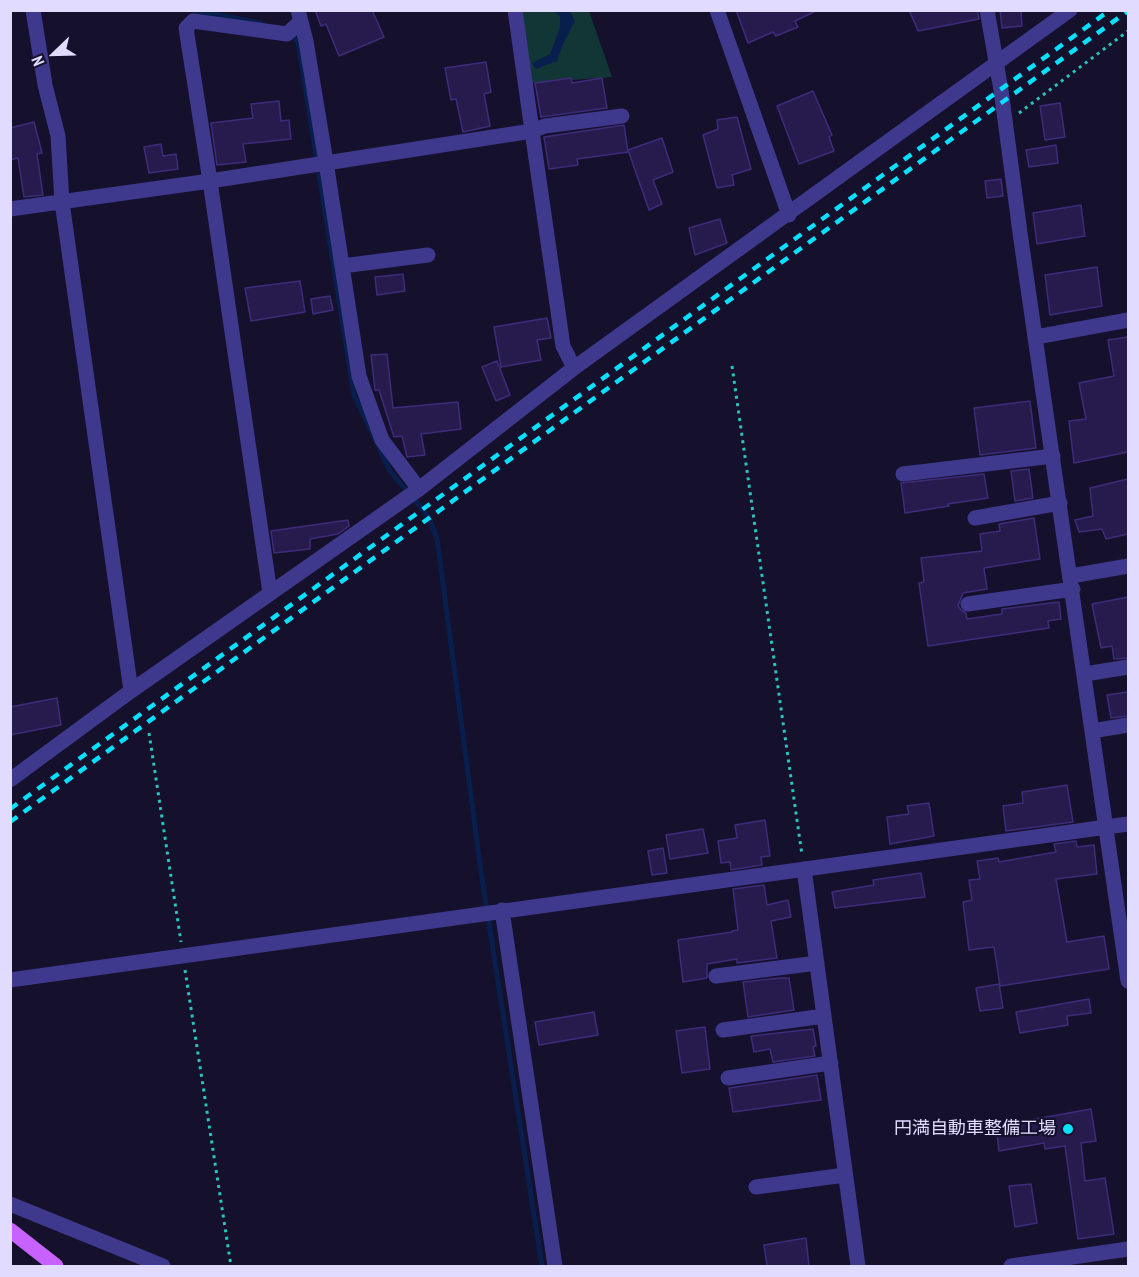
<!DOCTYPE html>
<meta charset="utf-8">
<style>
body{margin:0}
#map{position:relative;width:1139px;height:1277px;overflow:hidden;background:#15102c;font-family:"PT Sans Narrow",sans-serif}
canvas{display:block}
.frame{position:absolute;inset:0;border:12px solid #e0dbff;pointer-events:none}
.north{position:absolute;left:24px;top:24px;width:60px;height:60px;-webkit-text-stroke:4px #15102c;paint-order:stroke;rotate:247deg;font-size:16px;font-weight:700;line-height:24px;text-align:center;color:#e0dbff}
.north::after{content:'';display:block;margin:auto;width:21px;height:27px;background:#e0dbff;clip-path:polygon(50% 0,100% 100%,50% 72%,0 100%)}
</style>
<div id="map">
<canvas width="1139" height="1277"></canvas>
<div class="frame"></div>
<div class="north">N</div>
</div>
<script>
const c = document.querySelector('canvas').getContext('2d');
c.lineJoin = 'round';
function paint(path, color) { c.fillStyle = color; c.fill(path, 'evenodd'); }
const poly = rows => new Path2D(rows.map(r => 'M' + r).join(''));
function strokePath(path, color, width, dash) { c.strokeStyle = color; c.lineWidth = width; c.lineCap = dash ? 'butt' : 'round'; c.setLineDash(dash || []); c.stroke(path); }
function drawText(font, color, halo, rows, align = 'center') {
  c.font = font + ' "PT Sans Narrow","Noto Sans JP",sans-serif'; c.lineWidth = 4.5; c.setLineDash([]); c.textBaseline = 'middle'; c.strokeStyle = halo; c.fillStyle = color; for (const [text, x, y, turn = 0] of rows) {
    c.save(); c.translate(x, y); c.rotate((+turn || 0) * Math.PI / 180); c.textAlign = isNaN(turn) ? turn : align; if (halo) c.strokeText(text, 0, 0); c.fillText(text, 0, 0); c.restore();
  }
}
paint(poly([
 [521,11,589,11,612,77,532,83]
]), '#123636');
paint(poly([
 [553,11,570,11,575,21,563,44,557,61,536,69,532,63,550,54,560,27,560,16]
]), '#081f4d');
strokePath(poly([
 [192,10,261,23],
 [291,33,298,42,354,395,390,471,428,516,437,538,481,872,542,1266]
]), '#081f4d', 5);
const building = poly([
 [315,10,372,10,384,37,339,56,326,24,321,26,315,10],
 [736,10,818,10,795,21,798,27,776,36,773,32,748,43,736,10],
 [909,10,977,10,979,19,918,31,909,10],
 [1000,10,1021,10,1022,26,1002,28,1000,10],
 [486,62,491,92,484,94,490,126,463,132,456,99,451,100,445,68,486,62],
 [571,78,572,83,602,78,607,108,541,117,535,83,571,78],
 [813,91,832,135,829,137,834,151,799,164,777,106,813,91],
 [279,101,281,121,289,120,291,139,243,144,246,162,217,165,211,123,253,118,251,104,279,101],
 [1060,103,1065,137,1045,140,1040,106,1060,103],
 [737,117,751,169,732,175,734,185,717,188,703,135,718,129,717,120,737,117],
 [34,122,42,153,37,154,43,195,24,197,18,158,10,160,10,128,34,122],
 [624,125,628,152,577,159,578,165,549,169,544,137,624,125],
 [662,138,673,172,653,180,662,204,649,210,628,150,662,138],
 [161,144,163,156,176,154,178,169,149,173,144,147,161,144],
 [1056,145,1058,163,1029,167,1026,150,1056,145],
 [1001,179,1003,196,987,198,985,181,1001,179],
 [1081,205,1085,236,1037,244,1033,213,1081,205],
 [720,219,727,243,695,255,689,228,720,219],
 [1097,267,1102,306,1050,315,1045,275,1097,267],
 [403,274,405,291,377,295,375,277,403,274],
 [300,281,305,312,251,321,245,288,300,281],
 [330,296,333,310,313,314,311,299,330,296],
 [547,318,551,338,537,340,541,360,501,367,494,327,547,318],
 [1128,337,1128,452,1074,463,1069,421,1086,419,1079,383,1114,376,1108,340,1128,337],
 [387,354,393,408,458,402,461,429,421,434,425,455,407,457,402,436,394,437,379,390,375,390,371,355,387,354],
 [497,361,510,395,496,401,482,367,497,361],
 [1030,401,1036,448,980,455,974,408,1030,401],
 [1029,469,1033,498,1015,501,1011,471,1029,469],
 [984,474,988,498,948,504,949,506,905,513,901,483,984,474],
 [1128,479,1128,534,1106,539,1102,529,1079,532,1075,520,1093,516,1090,488,1128,479],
 [1034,518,1040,559,984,568,987,589,963,593,958,606,961,610,966,613,967,619,1002,614,1002,609,1059,602,1061,619,1048,621,1049,628,928,646,919,583,924,582,921,558,982,551,980,534,1000,531,999,524,1034,518],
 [348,520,349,526,338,534,310,539,310,549,274,553,271,531,348,520],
 [1128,597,1128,658,1114,659,1112,646,1101,648,1092,604,1128,597],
 [1128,692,1128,716,1111,718,1107,695,1128,692],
 [57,698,61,725,10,735,10,707,57,698],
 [1067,785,1073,822,1006,831,1003,806,1023,803,1022,792,1067,785],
 [929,803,934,836,890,844,887,817,909,814,907,806,929,803],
 [765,820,770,856,761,857,762,865,731,870,730,862,721,863,718,841,737,838,735,825,765,820],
 [703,829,708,853,670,859,666,835,703,829],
 [1076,841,1077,847,1094,845,1097,874,1056,879,1067,942,1104,936,1109,969,1000,986,994,947,969,950,963,902,972,900,969,880,980,879,977,861,998,858,999,862,1056,852,1054,844,1076,841],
 [663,848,667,873,652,875,648,851,663,848],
 [921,873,925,897,835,908,832,892,874,885,873,880,921,873],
 [764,885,767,905,788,900,791,917,771,921,777,958,737,963,737,959,707,964,707,978,683,982,678,940,732,932,732,931,738,930,733,889,764,885],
 [780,978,789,978,794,1010,748,1017,743,982,780,978],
 [999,984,1003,1008,980,1011,976,988,999,984],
 [1089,999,1091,1013,1067,1016,1068,1025,1020,1033,1016,1012,1089,999],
 [594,1012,598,1035,539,1045,535,1022,594,1012],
 [705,1027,710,1069,682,1073,676,1031,705,1027],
 [813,1029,816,1046,813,1047,815,1056,773,1062,770,1049,754,1052,751,1036,813,1029],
 [817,1075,821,1100,733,1112,729,1088,817,1075],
 [1091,1109,1096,1141,1081,1143,1085,1181,1105,1178,1114,1234,1078,1239,1065,1146,1045,1149,1044,1143,999,1151,996,1126,1091,1109],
 [1031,1184,1037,1223,1015,1227,1009,1186,1031,1184],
 [806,1238,809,1266,767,1266,764,1245,806,1238]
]);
paint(building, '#271b4e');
strokePath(building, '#3e2c7b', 1.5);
strokePath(poly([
 [1019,113,1128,31],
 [732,366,802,855],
 [149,733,181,942],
 [185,970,231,1266]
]), '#2ac4be', 3, [3, 4.5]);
strokePath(poly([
 [33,10,45,85,58,136,62,202,131,691],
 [298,10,306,41,326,162,359,376,382,440,419,489],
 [717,10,789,215],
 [987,10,1001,90,1021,240,1128,981],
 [301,21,287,34,193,21,186,28,210,181,532,131,515,10],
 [10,209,210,181,270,593],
 [342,266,428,255],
 [1036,337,1128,320],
 [574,368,563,346,532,131,545,126,622,116],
 [903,474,1053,456],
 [975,518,1060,503],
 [1071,576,1128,566],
 [968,604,1073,589],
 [1085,674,1128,667],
 [1092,731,1128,725],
 [10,780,131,691,419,489,574,368,1070,10],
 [804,869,858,1266],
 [502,910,555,1266],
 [716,976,817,963],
 [10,980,1128,824],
 [723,1030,824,1016],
 [728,1078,831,1063],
 [756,1187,845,1175],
 [10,1204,163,1266],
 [1011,1266,1128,1249]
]), '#3e398d', 15);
strokePath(poly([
 [10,1230,56,1266]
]), '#c862ff', 15);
strokePath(poly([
 [10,809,1110,10],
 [10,822,1128,11]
]), '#07e0ff', 4.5, [9, 8]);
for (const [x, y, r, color] of [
 [1068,1129,6,"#07e0ff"]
]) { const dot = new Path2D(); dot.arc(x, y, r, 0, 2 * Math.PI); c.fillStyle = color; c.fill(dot); strokePath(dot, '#15102c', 2); }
drawText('18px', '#e0dbff', '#15102c', [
 ["円満自動車整備工場",1056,1129]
], 'right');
</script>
